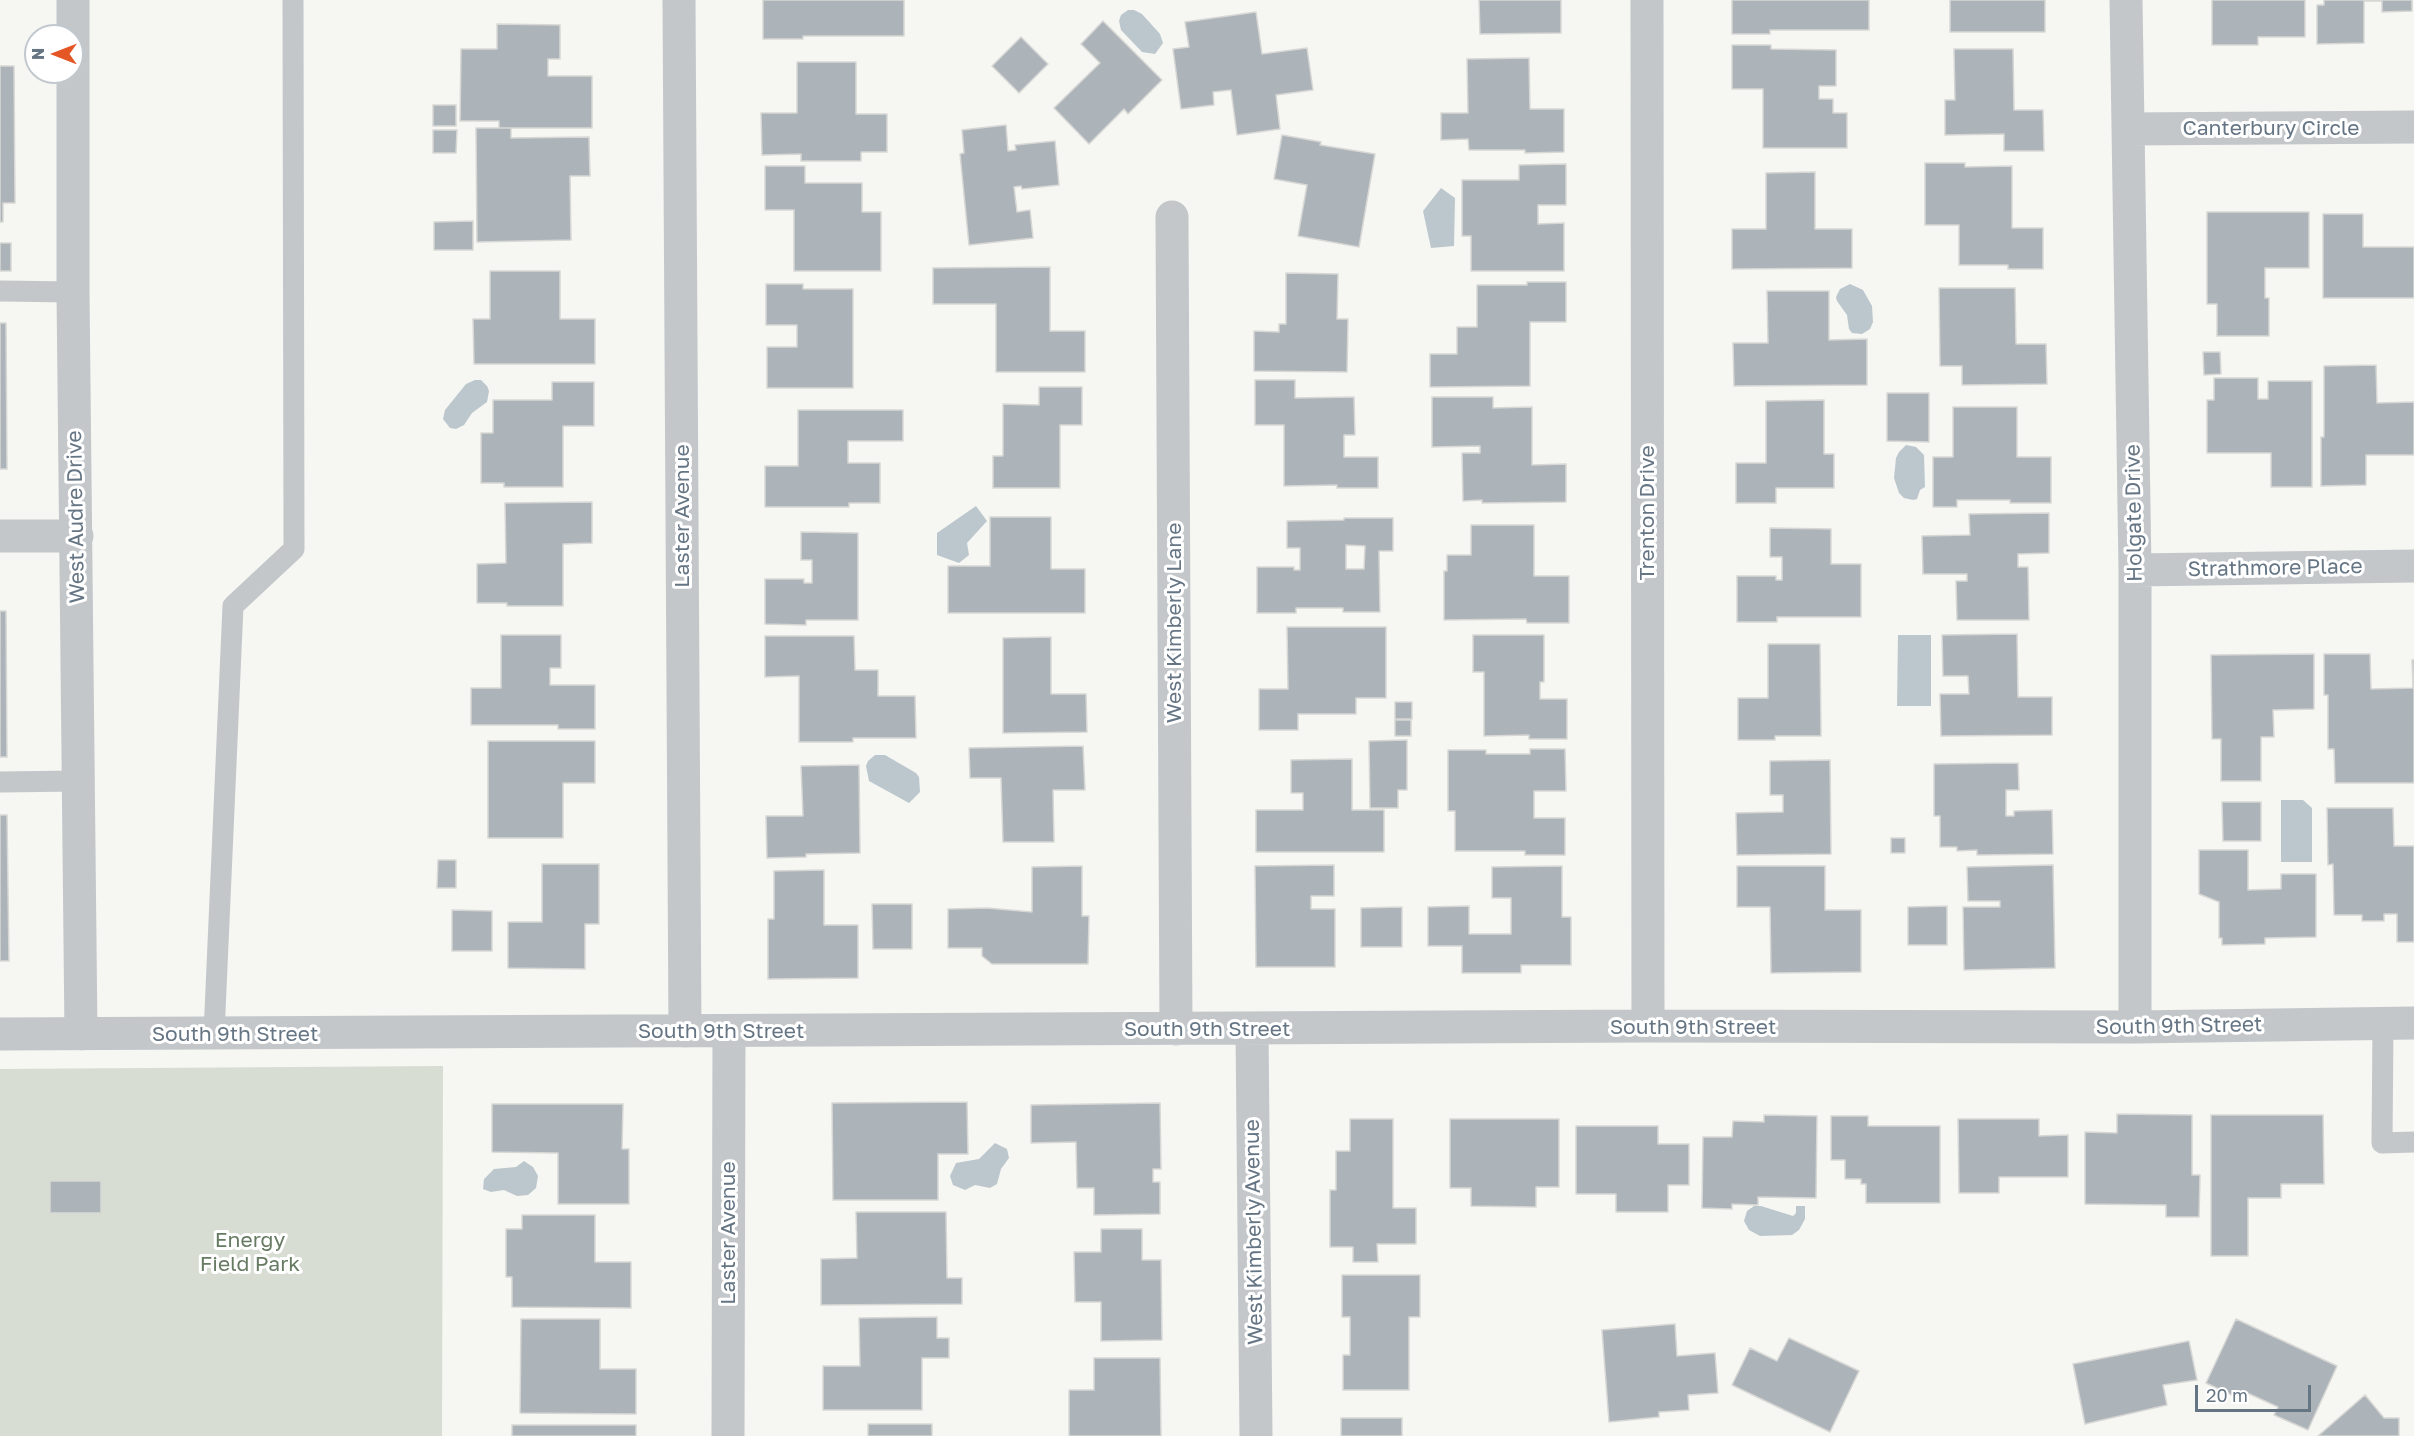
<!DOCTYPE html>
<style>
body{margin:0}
#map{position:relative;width:2414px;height:1436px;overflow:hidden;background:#f6f6f2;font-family:"Golos Text",sans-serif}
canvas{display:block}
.north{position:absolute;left:24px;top:24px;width:60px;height:60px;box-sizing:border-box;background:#fff;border:2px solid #c1c8ce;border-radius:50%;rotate:270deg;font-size:16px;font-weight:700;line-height:24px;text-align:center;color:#657584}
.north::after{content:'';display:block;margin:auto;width:21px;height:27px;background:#e45624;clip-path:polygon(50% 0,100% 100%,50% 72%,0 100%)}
.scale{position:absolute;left:2195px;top:1385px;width:116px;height:27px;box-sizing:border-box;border:3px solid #657584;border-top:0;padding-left:8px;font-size:18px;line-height:21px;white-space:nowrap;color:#657584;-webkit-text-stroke:4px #fff;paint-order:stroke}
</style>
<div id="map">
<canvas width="2414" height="1436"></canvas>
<div class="north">N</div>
<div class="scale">20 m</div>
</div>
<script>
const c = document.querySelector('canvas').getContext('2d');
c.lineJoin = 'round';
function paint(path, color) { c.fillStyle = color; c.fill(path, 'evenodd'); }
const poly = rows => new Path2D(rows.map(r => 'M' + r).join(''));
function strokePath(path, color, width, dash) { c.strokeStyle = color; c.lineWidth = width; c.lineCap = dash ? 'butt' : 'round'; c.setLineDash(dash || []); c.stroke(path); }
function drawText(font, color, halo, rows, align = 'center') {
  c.font = font + ' "Golos Text",sans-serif'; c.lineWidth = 6; c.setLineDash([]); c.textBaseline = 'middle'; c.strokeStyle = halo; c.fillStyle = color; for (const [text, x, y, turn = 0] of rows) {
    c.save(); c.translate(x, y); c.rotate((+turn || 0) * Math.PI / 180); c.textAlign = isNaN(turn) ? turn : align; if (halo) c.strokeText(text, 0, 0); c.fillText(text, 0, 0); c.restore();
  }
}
paint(poly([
 [443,1066,442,1436,0,1436,0,1069]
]), '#d7ddd3');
paint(poly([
 [1128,10,1134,10,1142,14,1160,34,1163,43,1155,54,1142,52,1121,30,1119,21,1121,15],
 [1441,188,1455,198,1454,246,1431,248,1423,211],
 [1850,284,1863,290,1872,306,1873,322,1870,329,1862,334,1852,333,1849,329,1847,315,1837,301,1836,297,1840,289],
 [475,380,481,380,487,386,489,391,487,402,472,413,464,425,456,429,450,428,443,419,445,410,466,384],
 [1906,445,1916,447,1924,455,1925,487,1920,490,1917,499,1913,500,1904,498,1899,493,1894,478,1896,458,1899,452],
 [976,506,987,521,967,543,969,555,959,563,937,555,937,533],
 [1898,635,1931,635,1931,706,1897,706],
 [875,755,885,755,916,773,919,777,920,792,909,803,869,781,866,766,868,761],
 [2281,800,2303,800,2312,808,2312,862,2281,862],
 [995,1143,1007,1149,1009,1158,1001,1169,997,1184,990,1188,975,1185,965,1190,953,1185,950,1176,956,1163,979,1159],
 [524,1161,533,1167,538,1176,536,1188,528,1195,517,1196,504,1190,491,1192,483,1189,484,1179,494,1169,516,1167],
 [1754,1206,1761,1206,1793,1216,1796,1213,1796,1206,1805,1206,1805,1219,1799,1230,1792,1235,1760,1236,1749,1230,1744,1221,1747,1211]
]), '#bcc7cd');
const building = poly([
 [763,0,904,0,904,36,803,36,803,39,763,39,763,0],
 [1479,0,1561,0,1561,33,1480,34,1479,0],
 [1732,0,1869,0,1869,30,1770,30,1770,34,1732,34,1732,0],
 [1950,0,2045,0,2045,32,1950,32,1950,0],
 [2212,0,2305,0,2305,37,2258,37,2258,45,2212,45,2212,0],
 [2324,0,2412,0,2412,11,2382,12,2382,1,2364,1,2364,43,2317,44,2317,5,2324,5,2324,0],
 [1256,12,1262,54,1307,48,1313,90,1276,95,1280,129,1237,135,1231,90,1213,92,1214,105,1181,109,1173,49,1189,47,1185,22,1256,12],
 [1103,21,1162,80,1128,114,1124,109,1089,144,1054,108,1100,63,1081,44,1103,21],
 [497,24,560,25,560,59,548,59,548,76,592,76,592,128,499,128,499,121,460,121,461,49,497,49,497,24],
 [1021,37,1048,64,1019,93,992,66,1021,37],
 [1732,45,1771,45,1771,49,1836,50,1836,86,1819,86,1819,99,1833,99,1833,113,1847,113,1847,148,1763,148,1763,89,1732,89,1732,45],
 [1954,49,2013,49,2014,110,2043,110,2044,151,2004,151,2004,134,1945,135,1945,100,1955,100,1954,49],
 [1529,58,1530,109,1564,109,1564,152,1525,153,1525,150,1469,150,1468,139,1441,140,1441,113,1468,113,1467,59,1529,58],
 [797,62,856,62,856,114,887,114,887,152,861,152,861,161,801,161,801,154,762,155,761,113,797,113,797,62],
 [0,66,14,66,15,203,3,203,3,222,0,222,0,66],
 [433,105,456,105,456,126,433,126,433,105],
 [1006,125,1008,151,1016,150,1015,145,1055,141,1059,185,1022,189,1021,186,1014,187,1017,212,1030,210,1033,238,969,245,960,154,964,153,962,130,1006,125],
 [476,128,511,128,511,138,589,137,590,176,570,176,571,240,477,242,476,128],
 [433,130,457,130,456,153,433,153,433,130],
 [1282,135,1321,142,1320,145,1375,154,1359,247,1298,236,1307,185,1274,179,1282,135],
 [1925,163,1965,163,1965,167,2012,166,2012,228,2043,228,2043,269,2008,269,2008,265,1959,265,1959,225,1925,225,1925,163],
 [1566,164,1566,205,1538,205,1538,224,1564,223,1564,271,1471,271,1471,236,1462,236,1462,180,1519,180,1519,165,1566,164],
 [765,166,805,166,805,183,862,183,862,212,881,212,881,271,794,271,794,210,765,210,765,166],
 [1815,172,1815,229,1852,229,1852,268,1732,269,1732,229,1766,229,1766,173,1815,172],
 [2207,212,2309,212,2309,268,2265,268,2265,298,2269,298,2269,336,2217,336,2217,304,2207,304,2207,212],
 [2323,214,2363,214,2363,247,2414,247,2414,298,2323,298,2323,214],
 [473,221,473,250,434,250,434,222,473,221],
 [0,243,11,243,11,271,0,271,0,243],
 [1050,267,1050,331,1085,331,1085,372,996,372,996,304,933,304,933,268,1050,267],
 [490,271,560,271,560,319,595,319,595,364,474,364,473,319,490,319,490,271],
 [1286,273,1338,274,1337,319,1348,319,1347,372,1254,371,1254,331,1279,332,1279,324,1286,324,1286,273],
 [1527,282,1566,282,1566,322,1530,322,1530,386,1430,387,1430,354,1457,354,1457,327,1477,327,1477,285,1527,285,1527,282],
 [766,284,803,284,803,289,853,289,853,388,767,388,767,347,797,347,797,325,766,325,766,284],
 [1939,288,2015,288,2016,344,2046,344,2047,384,1962,385,1962,366,1940,366,1939,288],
 [1767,291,1829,291,1829,340,1867,339,1867,385,1734,386,1733,343,1768,343,1767,291],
 [0,323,6,323,7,469,0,469,0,323],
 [2203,352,2220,352,2221,374,2204,375,2203,352],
 [2376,365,2377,403,2414,402,2414,455,2366,455,2366,485,2321,486,2321,437,2324,437,2324,366,2376,365],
 [2214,378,2258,378,2258,399,2268,399,2268,381,2312,381,2312,487,2271,487,2271,453,2207,453,2207,400,2214,400,2214,378],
 [1255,380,1295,380,1295,398,1354,397,1355,435,1344,435,1344,457,1378,457,1378,488,1337,488,1337,485,1284,486,1284,425,1255,425,1255,380],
 [552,382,594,382,594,426,563,426,563,487,504,487,504,483,481,483,481,433,493,433,493,400,552,400,552,382],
 [1039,387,1082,387,1082,425,1060,425,1060,488,993,488,993,456,1003,456,1003,404,1039,405,1039,387],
 [1887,393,1929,393,1929,442,1887,441,1887,393],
 [1432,397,1493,397,1493,408,1532,407,1532,465,1566,464,1566,502,1482,503,1482,500,1463,501,1462,453,1480,453,1480,446,1432,447,1432,397],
 [1824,400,1824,454,1834,454,1834,488,1776,488,1776,503,1736,503,1736,463,1766,463,1766,401,1824,400],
 [1953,407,2017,407,2017,457,2051,457,2051,503,2010,503,2010,500,1957,500,1957,507,1933,507,1933,457,1953,457,1953,407],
 [798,410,903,410,903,441,848,441,848,463,880,463,880,503,849,503,849,507,765,507,765,466,798,466,798,410],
 [592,502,592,543,563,544,563,606,507,606,507,603,477,603,477,564,506,563,505,503,592,502],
 [2049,513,2049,553,2018,554,2018,567,2028,567,2029,620,1957,620,1956,581,1967,581,1967,574,1923,574,1922,536,1970,535,1969,514,2049,513],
 [990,517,1051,517,1051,569,1085,569,1085,613,948,613,948,566,990,566,990,517],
 [1344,518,1393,518,1393,551,1379,551,1380,612,1343,612,1343,608,1296,608,1296,613,1257,613,1257,567,1294,567,1294,570,1300,570,1300,548,1287,548,1287,521,1344,520,1344,518],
 [1346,545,1365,546,1364,569,1346,569,1346,545],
 [1471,525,1534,525,1534,576,1569,576,1569,623,1527,623,1526,619,1444,620,1444,571,1447,571,1447,555,1471,555,1471,525],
 [1770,528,1831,529,1831,564,1861,564,1861,617,1777,617,1777,622,1737,622,1737,576,1776,576,1776,580,1782,580,1782,557,1770,557,1770,528],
 [801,532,858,533,858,620,806,620,806,625,765,624,765,579,804,579,804,583,812,583,812,560,801,560,801,532],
 [0,611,6,611,7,757,0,757,0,611],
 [1287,627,1386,627,1386,698,1356,698,1356,714,1298,714,1298,730,1259,730,1259,689,1288,689,1287,627],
 [2017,634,2018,697,2052,697,2052,735,1941,736,1940,694,1969,694,1968,676,1943,676,1942,635,2017,634],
 [501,635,561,635,561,668,550,668,550,685,595,685,595,729,558,729,558,725,471,725,471,688,501,688,501,635],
 [1473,635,1544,635,1544,682,1540,682,1540,699,1567,699,1567,739,1529,739,1529,735,1484,736,1484,672,1473,672,1473,635],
 [765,636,854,636,855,670,878,670,878,696,915,696,916,738,853,738,853,742,799,742,799,676,765,677,765,636],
 [1051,637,1051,694,1086,694,1087,732,1003,733,1003,638,1051,637],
 [1768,644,1820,644,1821,736,1775,736,1775,740,1738,740,1738,698,1768,698,1768,644],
 [2314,654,2314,709,2273,710,2274,737,2261,737,2261,781,2221,781,2221,739,2212,739,2211,655,2314,654],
 [2324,654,2370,654,2371,689,2413,688,2412,660,2414,660,2414,783,2335,783,2334,749,2328,749,2328,695,2324,695,2324,654],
 [1395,702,1412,702,1412,719,1395,719,1395,702],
 [1395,720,1411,720,1411,736,1395,736,1395,720],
 [1407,740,1407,790,1398,790,1398,808,1370,808,1369,741,1407,740],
 [488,741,595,741,595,783,563,783,563,838,488,838,488,741],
 [1083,746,1085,790,1053,790,1054,842,1003,842,1001,778,970,778,969,748,1083,746],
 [1530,749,1565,749,1566,791,1534,791,1534,818,1565,818,1565,855,1525,855,1525,851,1455,851,1455,811,1448,811,1448,750,1486,750,1486,754,1530,754,1530,749],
 [1352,759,1352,810,1384,810,1384,852,1256,852,1256,810,1303,810,1303,793,1291,793,1291,760,1352,759],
 [1830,760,1831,854,1737,855,1736,813,1783,812,1783,795,1770,795,1770,761,1830,760],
 [2018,763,2019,790,2006,790,2006,816,2014,816,2014,811,2052,810,2053,854,1977,855,1977,850,1957,851,1957,847,1940,847,1940,816,1934,816,1934,764,2018,763],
 [859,765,860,853,806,854,806,857,767,858,766,816,803,816,801,766,859,765],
 [2222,802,2261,802,2261,841,2223,841,2222,802],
 [2327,808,2393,808,2394,846,2414,846,2414,942,2397,942,2397,914,2384,914,2384,921,2362,921,2362,915,2334,915,2333,864,2328,865,2327,808],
 [0,815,7,815,9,961,0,961,0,815],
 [1891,838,1905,838,1905,853,1891,853,1891,838],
 [2199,850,2248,850,2248,890,2281,889,2281,874,2316,874,2316,937,2265,938,2265,944,2222,945,2222,938,2219,938,2219,902,2199,894,2199,850],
 [438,860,456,860,456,888,437,888,438,860],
 [542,864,599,864,599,924,585,924,585,969,508,968,508,922,542,922,542,864],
 [1334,865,1334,896,1311,896,1311,909,1335,909,1335,967,1256,967,1255,866,1334,865],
 [2053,865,2055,968,1964,970,1963,907,2000,907,2000,901,1968,901,1967,867,2053,865],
 [1082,866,1082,916,1089,916,1088,964,992,964,982,956,982,948,948,948,948,909,987,908,1032,912,1032,867,1082,866],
 [1562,866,1562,917,1571,917,1571,965,1521,965,1521,973,1462,973,1462,946,1428,946,1428,907,1469,906,1469,934,1511,934,1511,898,1492,898,1492,867,1562,866],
 [1737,866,1825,866,1825,910,1861,910,1861,972,1771,973,1770,907,1737,907,1737,866],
 [824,870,824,925,858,925,858,978,768,979,768,919,774,919,774,871,824,870],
 [872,904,912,904,912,949,873,949,872,904],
 [1947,906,1947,945,1908,945,1908,907,1947,906],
 [1402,907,1402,947,1361,947,1361,908,1402,907],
 [452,910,492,911,492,951,452,951,452,910],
 [967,1102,968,1154,938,1154,938,1200,833,1200,832,1103,967,1102],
 [1160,1103,1161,1169,1153,1169,1153,1182,1160,1182,1160,1214,1094,1215,1094,1188,1077,1188,1076,1142,1031,1143,1031,1105,1160,1103],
 [492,1104,623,1104,622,1149,629,1149,629,1204,558,1204,558,1153,492,1152,492,1104],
 [2117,1114,2192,1115,2192,1175,2200,1175,2199,1217,2166,1217,2166,1205,2085,1204,2085,1132,2117,1133,2117,1114],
 [1764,1115,1817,1116,1816,1198,1758,1197,1758,1205,1732,1204,1732,1209,1702,1208,1703,1137,1732,1137,1733,1121,1764,1122,1764,1115],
 [2211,1115,2323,1115,2324,1184,2281,1184,2281,1198,2248,1198,2248,1256,2211,1256,2211,1115],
 [1831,1116,1868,1116,1868,1126,1940,1126,1940,1203,1866,1203,1866,1184,1861,1184,1861,1179,1845,1179,1845,1160,1831,1160,1831,1116],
 [1350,1119,1393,1119,1393,1208,1416,1208,1416,1244,1377,1244,1378,1262,1353,1262,1353,1247,1330,1247,1330,1190,1336,1190,1336,1151,1350,1151,1350,1119],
 [1450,1119,1559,1119,1559,1187,1536,1187,1536,1207,1471,1206,1471,1188,1450,1188,1450,1119],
 [1958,1119,2039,1119,2039,1136,2068,1135,2068,1177,1999,1177,1999,1193,1959,1193,1958,1119],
 [1576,1126,1658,1126,1658,1144,1689,1144,1689,1185,1668,1185,1668,1212,1616,1212,1616,1194,1576,1194,1576,1126],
 [50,1181,101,1181,101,1213,50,1213,50,1181],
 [856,1212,946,1212,947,1278,962,1278,962,1304,821,1305,821,1259,857,1258,856,1212],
 [522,1215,595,1215,595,1262,631,1262,631,1308,512,1307,512,1277,506,1277,506,1229,522,1229,522,1215],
 [1101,1229,1142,1229,1142,1260,1161,1260,1162,1340,1101,1341,1101,1302,1075,1302,1074,1252,1101,1252,1101,1229],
 [1342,1275,1420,1275,1420,1317,1409,1317,1409,1390,1343,1390,1343,1355,1350,1355,1350,1317,1342,1317,1342,1275],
 [937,1317,937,1338,949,1338,949,1358,922,1358,922,1410,823,1410,823,1366,860,1366,859,1318,937,1317],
 [521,1319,600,1319,600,1369,636,1369,636,1414,520,1413,521,1319],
 [2236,1319,2337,1366,2308,1430,2274,1415,2278,1407,2243,1391,2240,1399,2206,1383,2236,1319],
 [1675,1324,1677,1356,1715,1353,1718,1393,1688,1395,1689,1410,1659,1412,1659,1417,1609,1422,1602,1330,1675,1324],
 [1789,1338,1859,1371,1830,1432,1732,1385,1750,1348,1777,1361,1789,1338],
 [2189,1341,2197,1380,2163,1385,2167,1405,2085,1424,2073,1364,2189,1341],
 [1094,1358,1160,1358,1161,1436,1069,1436,1069,1390,1094,1390,1094,1358],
 [2365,1395,2384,1418,2399,1418,2399,1436,2318,1436,2365,1395],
 [1341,1418,1402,1418,1402,1436,1341,1436,1341,1418],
 [868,1424,932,1424,932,1436,868,1436,868,1424],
 [512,1425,636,1425,636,1436,512,1436,512,1425]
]);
paint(building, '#acb3b9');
strokePath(building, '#d7d7d5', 1.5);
strokePath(poly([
 [0,291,73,292],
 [0,782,78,781],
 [2383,1024,2382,1143,2414,1142],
 [214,1034,233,606,294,549,293,0]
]), '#c3c7ca', 21);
strokePath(poly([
 [73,0,73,292,81,1034],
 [679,0,685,1031],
 [1647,0,1648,1026],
 [2126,0,2135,570,2135,1027],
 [2129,129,2414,127],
 [1172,217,1176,1029],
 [0,536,77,536],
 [2135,570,2414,566],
 [1252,1029,1256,1436],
 [0,1034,1648,1026,2135,1027,2414,1023],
 [728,1436,729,1031]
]), '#c3c7ca', 33);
drawText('21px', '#657584', '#fff', [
 ["Canterbury Circle",2271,128],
 ["Trenton Drive",1647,513,-90],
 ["Holgate Drive",2134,513,-91],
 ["Laster Avenue",682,516,-90],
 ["West Audre Drive",76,517,-91],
 ["Strathmore Place",2275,568,-1],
 ["West Kimberly Lane",1174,623,-90],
 ["South 9th Street",2179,1026,-1],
 ["South 9th Street",1693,1027],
 ["South 9th Street",1207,1029],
 ["South 9th Street",721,1031],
 ["South 9th Street",235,1034],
 ["West Kimberly Avenue",1254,1232,-91],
 ["Laster Avenue",728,1233,-90]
]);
drawText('21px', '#677b63', '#fff', [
 ["Energy",250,1240],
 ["Field Park",250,1264]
]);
</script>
